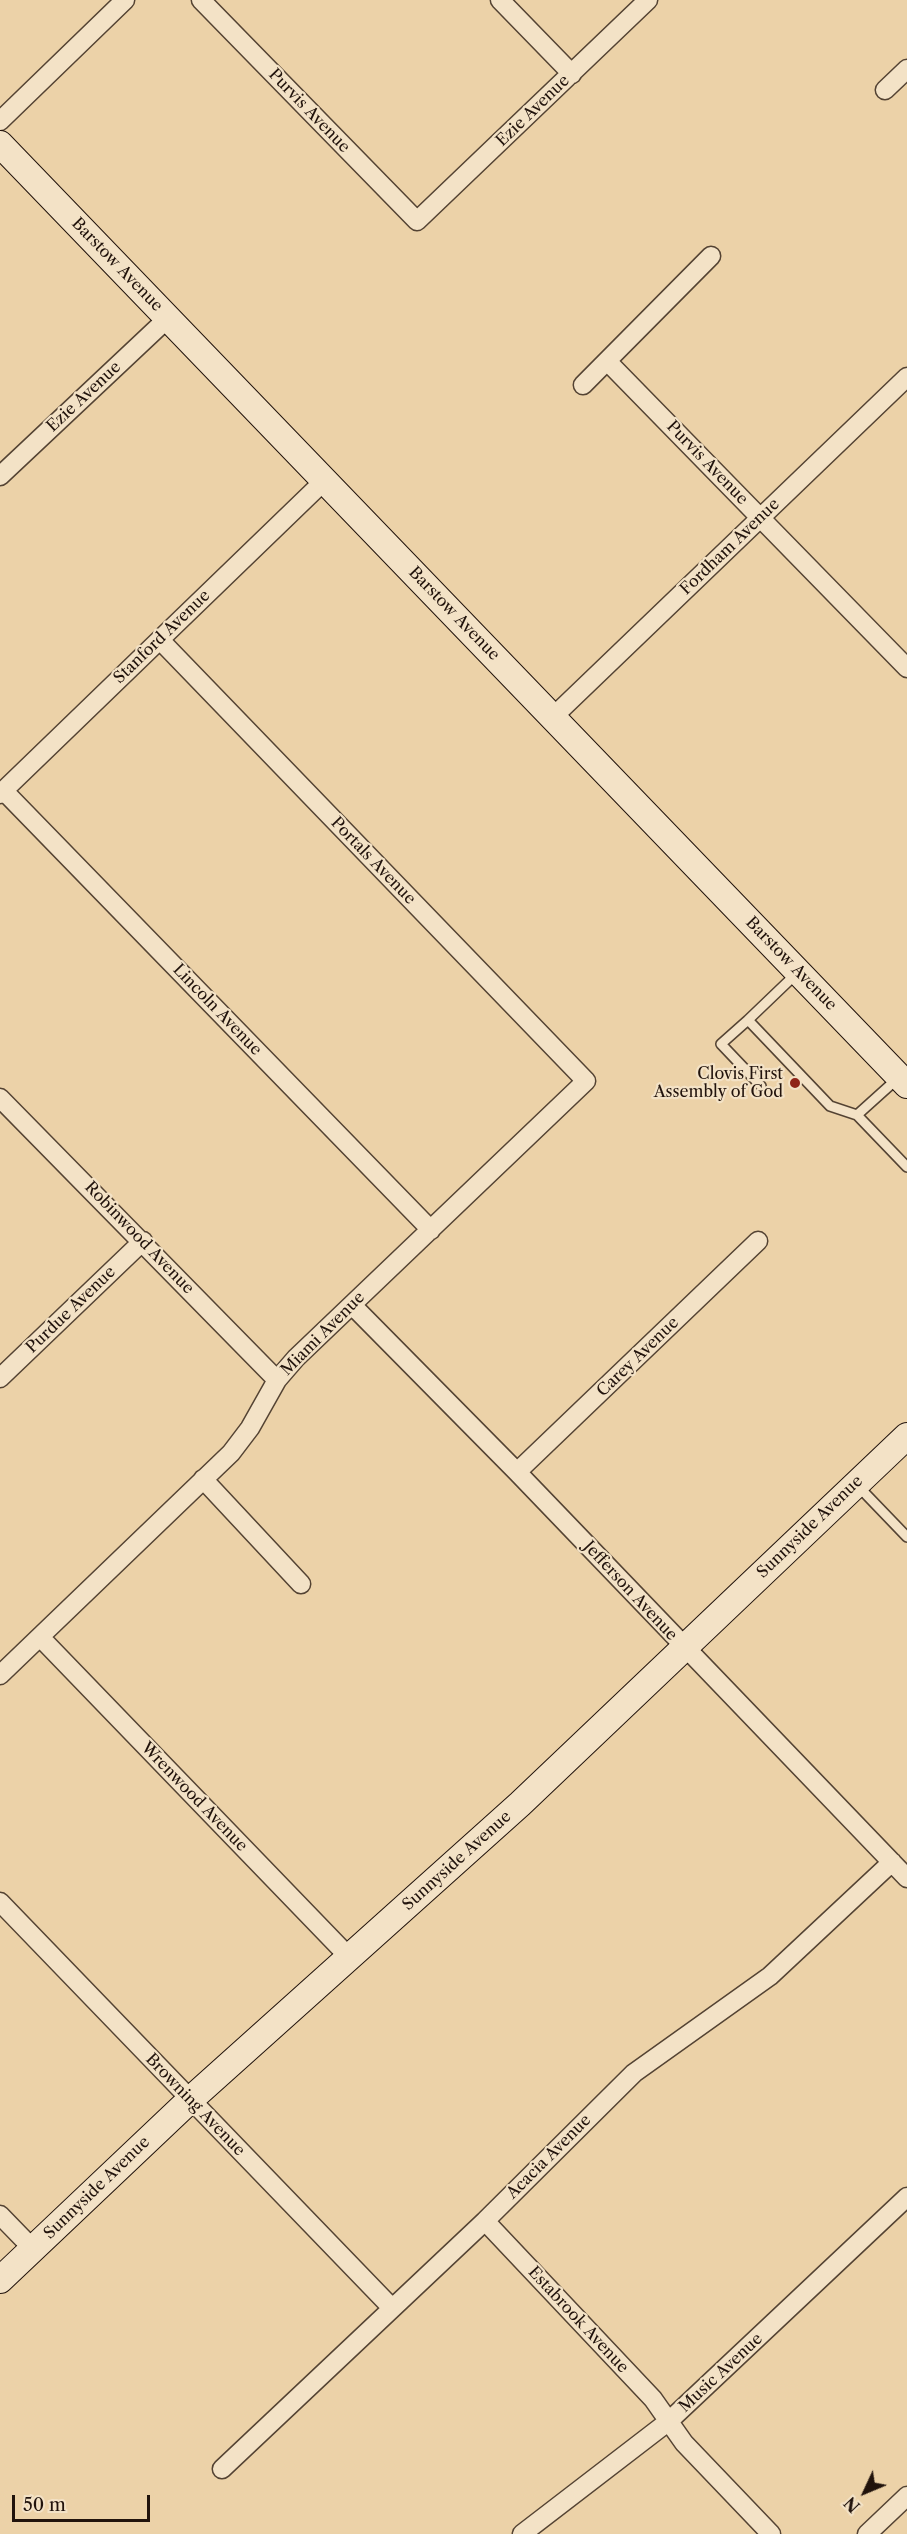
<!DOCTYPE html>
<style>
body{margin:0}
#map{position:relative;width:907px;height:2534px;overflow:hidden;background:#ecd2a8;font-family:"Libre Caslon Text",serif}
canvas{display:block}
.north{position:absolute;left:835px;top:2462px;width:60px;height:60px;-webkit-text-stroke:4px #f3e2c6;paint-order:stroke;rotate:226deg;font-size:16px;font-weight:700;line-height:24px;text-align:center;color:#21130c}
.north::after{content:'';display:block;margin:auto;width:21px;height:27px;background:#21130c;clip-path:polygon(50% 0,100% 100%,50% 72%,0 100%)}
.scale{position:absolute;left:12px;top:2495px;width:138px;height:27px;box-sizing:border-box;border:3px solid #21130c;border-top:0;padding-left:8px;font-size:18px;line-height:21px;white-space:nowrap;color:#21130c;-webkit-text-stroke:4px #f3e2c6;paint-order:stroke}
</style>
<div id="map">
<canvas width="907" height="2534"></canvas>
<div class="north">N</div>
<div class="scale">50 m</div>
</div>
<script>
const c = document.querySelector('canvas').getContext('2d');
c.lineJoin = 'round';
const poly = rows => new Path2D(rows.map(r => 'M' + r).join(''));
function strokePath(path, color, width, dash) { c.strokeStyle = color; c.lineWidth = width; c.lineCap = dash ? 'butt' : 'round'; c.setLineDash(dash || []); c.stroke(path); }
function drawText(font, color, halo, rows, align = 'center') {
  c.font = font + ' "Libre Caslon Text",serif'; c.lineWidth = 4.5; c.setLineDash([]); c.textBaseline = 'middle'; c.strokeStyle = halo; c.fillStyle = color; for (const [text, x, y, turn = 0] of rows) {
    c.save(); c.translate(x, y); c.rotate((+turn || 0) * Math.PI / 180); c.textAlign = isNaN(turn) ? turn : align; if (halo) c.strokeText(text, 0, 0); c.fillText(text, 0, 0); c.restore();
  }
}
const service = poly([
 [796,974,748,1020,830,1106,857,1115,897,1079],
 [748,1020,721,1044,761,1086],
 [857,1115,907,1167],
 [857,1485,907,1537]
]);
const minor = poly([
 [201,0,417,221,648,0],
 [500,0,572,74],
 [885,90,907,69],
 [0,121,125,0],
 [607,361,907,668],
 [583,385,711,256],
 [0,476,168,318],
 [553,717,907,377],
 [3,790,431,1230],
 [0,794,324,481],
 [0,1098,277,1380],
 [352,1305,517,1472,907,1878],
 [0,1378,143,1241],
 [517,1472,758,1241],
 [203,1479,301,1584],
 [40,1637,349,1957],
 [0,1675,231,1453,250,1428,277,1380,296,1358,586,1081,160,640],
 [0,1902,391,2307],
 [0,2215,33,2249],
 [485,2221,653,2399,684,2443,771,2534],
 [222,2469,485,2221,634,2073,770,1976,892,1862],
 [522,2534,669,2421,907,2197],
 [867,2534,907,2496]
]);
const secondary = poly([
 [0,144,907,1085],
 [0,2280,190,2100,520,1804,907,1436]
]);
strokePath(service, '#544333', 12);
strokePath(minor, '#544333', 21);
strokePath(secondary, '#21130c', 28);
strokePath(service, '#f3e2c6', 9);
strokePath(minor, '#f3e2c6', 18);
strokePath(secondary, '#f3e2c6', 26);
for (const [x, y, r, color] of [
 [795,1083,6,"#8f2418"]
]) { const dot = new Path2D(); dot.arc(x, y, r, 0, 2 * Math.PI); c.fillStyle = color; c.fill(dot); strokePath(dot, '#f3e2c6', 2); }
drawText('16px', '#21130c', '#f3e2c6', [
 ["Purvis Avenue",309,111,46],
 ["Ezie Avenue",533,111,-44],
 ["Barstow Avenue",117,265,46],
 ["Ezie Avenue",84,397,-43],
 ["Purvis Avenue",707,463,46],
 ["Fordham Avenue",730,547,-44],
 ["Barstow Avenue",454,614,46],
 ["Stanford Avenue",162,637,-44],
 ["Portals Avenue",373,861,46],
 ["Barstow Avenue",791,964,46],
 ["Lincoln Avenue",217,1010,46],
 ["Robinwood Avenue",139,1238,46],
 ["Purdue Avenue",71,1310,-44],
 ["Miami Avenue",323,1334,-45],
 ["Carey Avenue",638,1357,-44],
 ["Sunnyside Avenue",810,1527,-44],
 ["Jefferson Avenue",630,1591,47],
 ["Wrenwood Avenue",194,1797,46],
 ["Sunnyside Avenue",457,1861,-42],
 ["Browning Avenue",195,2105,46],
 ["Acacia Avenue",549,2157,-45],
 ["Sunnyside Avenue",97,2188,-44],
 ["Estabrook Avenue",578,2320,47],
 ["Music Avenue",721,2373,-43]
]);
drawText('16px', '#21130c', '#f3e2c6', [
 ["Clovis First",783,1074],
 ["Assembly of God",783,1092]
], 'right');
</script>
